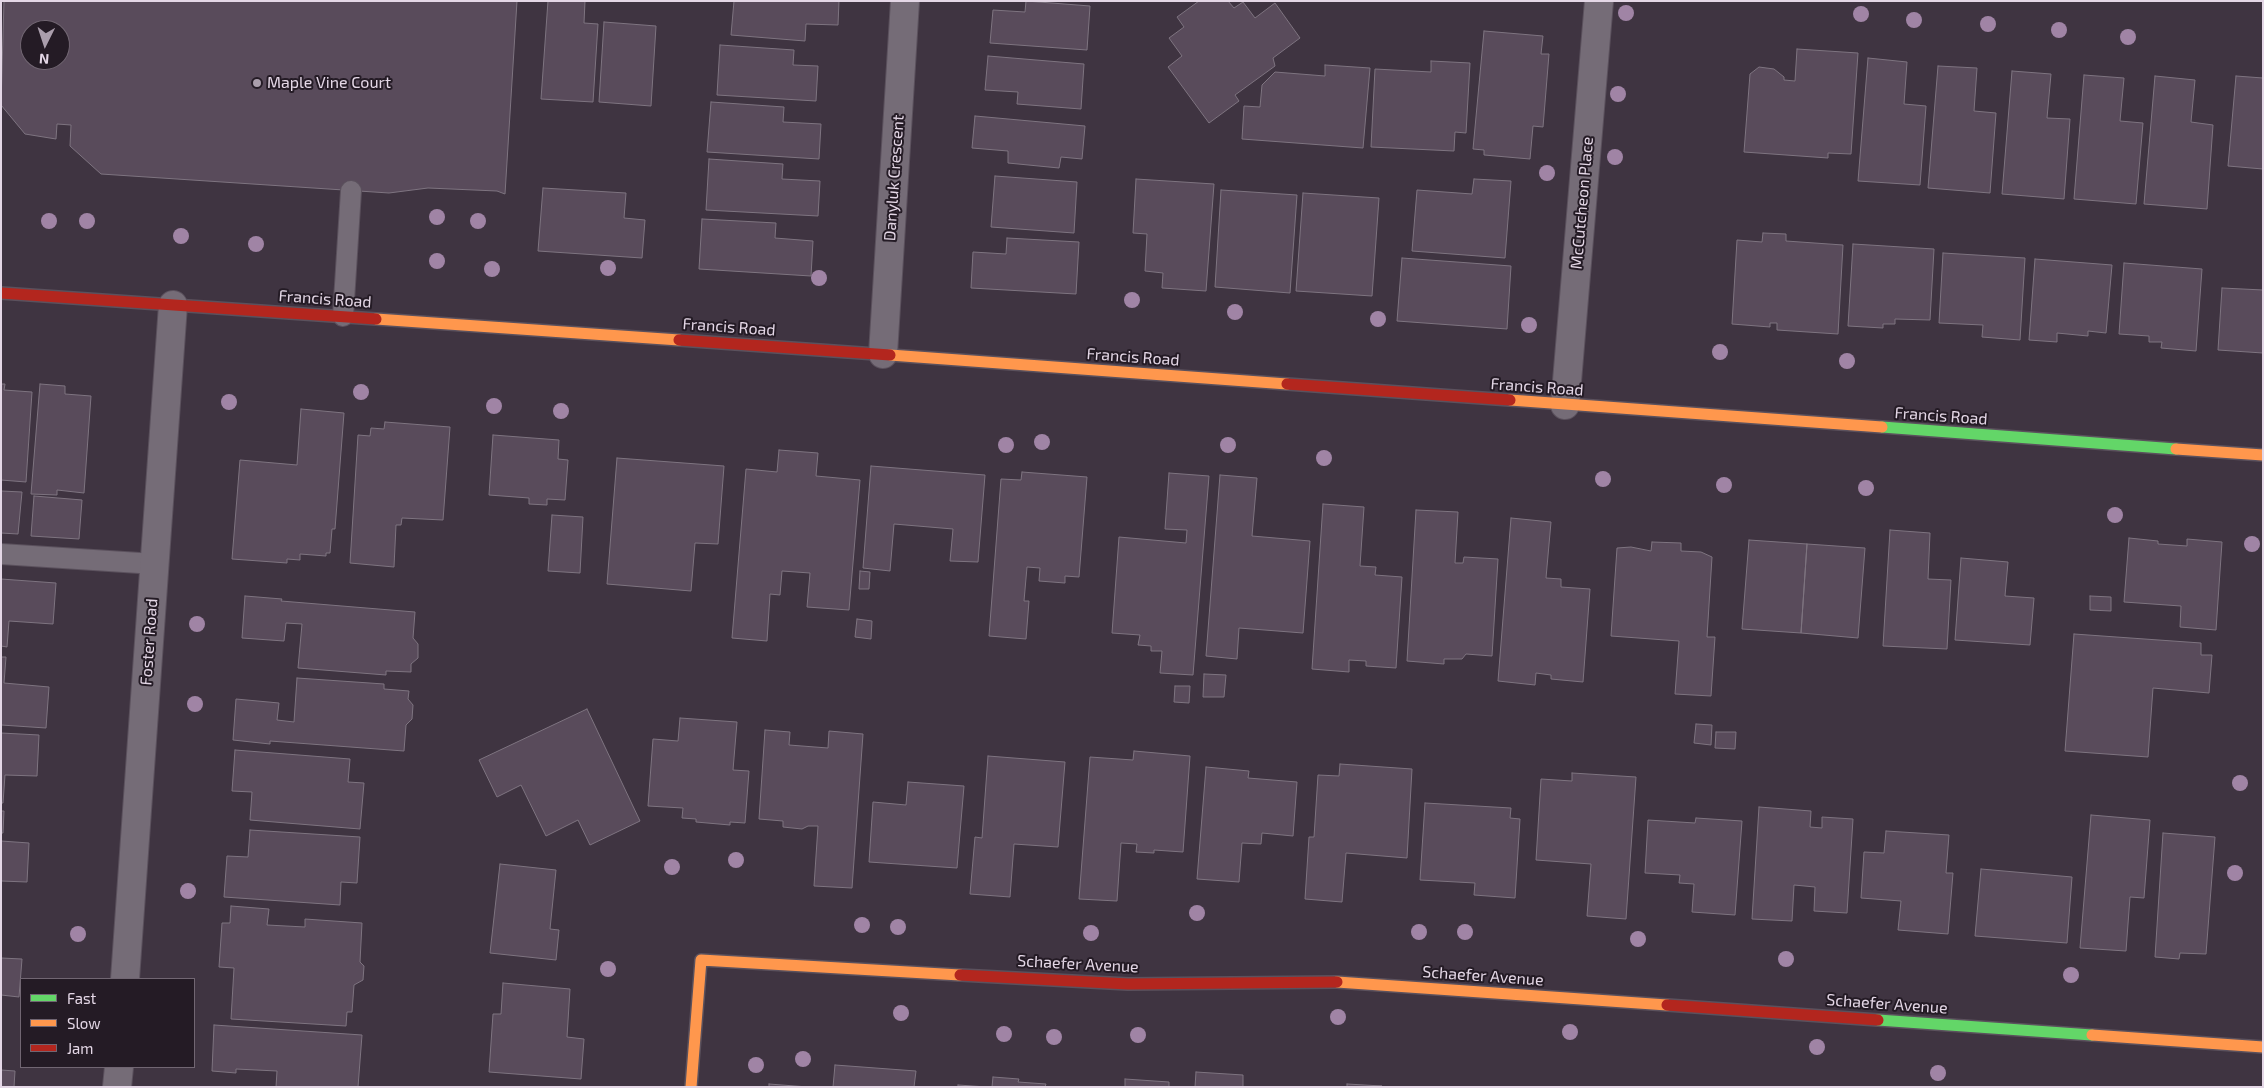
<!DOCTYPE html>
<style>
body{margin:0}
#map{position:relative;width:2264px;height:1088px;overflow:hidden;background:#3f3441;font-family:"Exo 2",sans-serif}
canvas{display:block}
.frame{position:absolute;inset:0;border:2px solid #e4d7e6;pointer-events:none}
.legend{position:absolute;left:20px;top:978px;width:175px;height:90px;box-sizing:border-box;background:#241b25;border:1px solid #716672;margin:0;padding:6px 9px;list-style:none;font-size:15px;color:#e4d7e6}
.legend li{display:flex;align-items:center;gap:10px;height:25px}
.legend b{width:25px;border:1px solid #716672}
.north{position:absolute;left:20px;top:20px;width:50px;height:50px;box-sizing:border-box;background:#241b25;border:1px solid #716672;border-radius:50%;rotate:184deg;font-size:14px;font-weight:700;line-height:20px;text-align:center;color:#e4d7e6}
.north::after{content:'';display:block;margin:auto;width:18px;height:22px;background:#aa9eac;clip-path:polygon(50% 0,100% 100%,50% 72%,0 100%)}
</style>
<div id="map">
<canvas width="2264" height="1088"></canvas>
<div class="frame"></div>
<ul class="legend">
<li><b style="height:6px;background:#63d668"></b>Fast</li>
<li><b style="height:6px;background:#ff974d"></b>Slow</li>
<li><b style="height:6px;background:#b3261e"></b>Jam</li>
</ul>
<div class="north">N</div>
</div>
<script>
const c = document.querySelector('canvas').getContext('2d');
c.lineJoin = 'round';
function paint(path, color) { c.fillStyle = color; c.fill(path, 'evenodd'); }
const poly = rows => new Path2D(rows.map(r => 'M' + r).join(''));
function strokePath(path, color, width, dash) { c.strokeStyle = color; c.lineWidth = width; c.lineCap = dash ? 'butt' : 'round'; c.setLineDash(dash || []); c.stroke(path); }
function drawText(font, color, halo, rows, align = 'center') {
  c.font = font + ' "Exo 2",sans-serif'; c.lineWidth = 4; c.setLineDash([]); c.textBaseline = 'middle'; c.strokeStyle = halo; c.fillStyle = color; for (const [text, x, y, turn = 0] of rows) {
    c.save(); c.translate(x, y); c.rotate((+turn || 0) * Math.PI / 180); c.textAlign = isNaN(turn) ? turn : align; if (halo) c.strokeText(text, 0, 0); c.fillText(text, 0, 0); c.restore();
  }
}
const building = poly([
 [4,1,517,1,505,194,497,191,428,188,389,193,101,174,70,146,71,125,57,124,56,139,25,134,1,105,4,1],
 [30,30,60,30,60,60,30,60,30,30],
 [548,1,585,1,584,23,598,24,593,102,541,99,548,1],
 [734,1,839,1,838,25,806,24,805,41,731,35,734,1],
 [1026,1,1090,6,1087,50,990,43,993,10,1025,12,1026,1],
 [1199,1,1228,1,1234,8,1243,2,1255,18,1275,3,1300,38,1273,58,1275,66,1235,95,1239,101,1209,123,1168,67,1182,56,1169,38,1184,27,1177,17,1199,1],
 [604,22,656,26,651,106,599,102,604,22],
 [1484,31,1543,36,1541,54,1549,54,1543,127,1533,126,1530,159,1484,155,1484,150,1473,149,1484,31],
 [720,45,794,50,793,65,818,66,816,101,717,95,720,45],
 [1797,49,1858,53,1851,154,1828,153,1828,158,1744,152,1750,74,1759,67,1774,69,1784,77,1784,80,1795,81,1797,49],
 [988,56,1084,64,1081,109,1017,104,1018,92,985,90,988,56],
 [1868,58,1907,62,1904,104,1926,106,1920,185,1858,181,1868,58],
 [1431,61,1470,63,1466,133,1455,132,1454,151,1371,147,1375,69,1431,72,1431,61],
 [1325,65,1370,68,1363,148,1242,139,1244,106,1260,107,1262,85,1275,72,1325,76,1325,65],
 [1938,66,1977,68,1974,111,1996,113,1990,193,1928,188,1938,66],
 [2012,71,2051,74,2047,118,2070,119,2064,199,2002,194,2012,71],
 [2084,75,2124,78,2120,121,2143,123,2136,204,2074,199,2084,75],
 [2155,76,2195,80,2191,122,2213,125,2207,209,2144,204,2155,76],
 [2236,76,2263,78,2263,169,2228,166,2236,76],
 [711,102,784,107,783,122,821,124,819,159,707,152,711,102],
 [975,116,1085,126,1082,159,1061,157,1059,168,1008,163,1008,151,972,148,975,116],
 [709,159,783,164,782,179,820,181,818,216,706,210,709,159],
 [995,176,1077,182,1074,233,991,227,995,176],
 [1136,179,1214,184,1206,291,1162,288,1163,273,1145,271,1147,234,1133,233,1136,179],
 [1474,179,1511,181,1505,258,1412,251,1417,190,1472,194,1474,179],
 [543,188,626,193,624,218,645,220,642,258,538,251,543,188],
 [1221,190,1297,195,1290,293,1215,287,1221,190],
 [1303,193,1379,198,1372,296,1296,291,1303,193],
 [702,219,776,223,775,238,813,241,811,276,699,269,702,219],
 [1763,233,1786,234,1786,241,1843,245,1838,334,1777,330,1777,323,1770,323,1770,327,1732,324,1737,240,1762,242,1763,233],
 [1007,238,1079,242,1076,294,971,288,973,252,1006,254,1007,238],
 [1853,244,1934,249,1930,320,1895,319,1895,324,1883,324,1883,328,1848,326,1853,244],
 [1943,253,2025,258,2020,340,1982,337,1983,325,1939,323,1943,253],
 [1402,258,1511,266,1507,329,1397,321,1402,258],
 [2035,259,2112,265,2106,333,2088,331,2088,336,2057,333,2057,342,2029,340,2035,259],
 [2124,263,2202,269,2196,351,2161,348,2162,342,2149,342,2149,336,2119,334,2124,263],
 [2222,288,2263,290,2263,353,2218,350,2222,288],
 [1,384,5,384,4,390,32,392,26,482,1,480,1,384],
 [40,384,65,386,65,394,91,396,84,493,57,490,57,495,31,494,40,384],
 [301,409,344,413,335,529,332,529,330,553,326,553,326,556,300,554,300,560,287,559,287,563,232,559,240,460,297,465,301,409],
 [385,422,450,427,443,520,402,518,401,525,396,525,394,567,350,563,358,435,370,436,371,428,384,429,385,422],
 [493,435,559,440,558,459,568,460,565,500,547,499,547,505,529,504,529,498,489,495,493,435],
 [779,450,818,453,816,476,860,480,849,610,807,607,810,573,782,571,780,595,770,594,767,641,732,638,746,469,777,472,779,450],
 [617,458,724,466,718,544,695,543,691,591,607,584,617,458],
 [871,466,985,475,978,562,950,561,953,529,894,524,890,571,863,568,871,466],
 [1022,472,1087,477,1079,577,1065,576,1065,583,1039,581,1040,568,1027,567,1024,601,1029,601,1026,639,989,636,1001,479,1021,480,1022,472],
 [1169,473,1209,476,1193,675,1160,673,1162,651,1151,651,1151,646,1138,645,1140,635,1112,633,1119,537,1186,543,1187,530,1165,529,1169,473],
 [1220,475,1257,478,1252,536,1310,541,1303,633,1239,628,1237,659,1206,656,1220,475],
 [1,491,22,492,18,534,1,533,1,491],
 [34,496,82,500,79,539,31,536,34,496],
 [1323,504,1364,507,1360,566,1376,567,1375,575,1402,577,1396,668,1366,666,1366,661,1349,660,1349,672,1312,669,1323,504],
 [1416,510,1458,512,1455,563,1463,563,1464,557,1498,559,1492,656,1466,654,1462,659,1444,659,1444,664,1407,661,1416,510],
 [552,515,583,517,580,573,548,571,552,515],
 [1511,518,1551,522,1546,578,1561,579,1561,587,1590,589,1583,682,1551,679,1551,675,1536,673,1535,685,1498,681,1511,518],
 [1890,530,1930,533,1928,579,1951,580,1947,649,1883,646,1890,530],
 [2129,538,2158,541,2158,544,2187,546,2187,539,2222,542,2216,630,2180,627,2181,606,2124,602,2129,538],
 [1749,540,1807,544,1801,633,1742,629,1749,540],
 [1652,542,1681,543,1681,551,1701,552,1712,557,1707,637,1715,637,1711,696,1675,694,1679,641,1611,636,1617,548,1631,547,1651,551,1652,542],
 [1807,544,1865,548,1858,638,1801,633,1807,544],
 [1961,558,2008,562,2005,596,2034,598,2030,645,1955,640,1961,558],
 [860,571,870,572,869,589,859,589,860,571],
 [1,579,56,583,53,624,9,621,7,647,1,646,1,579],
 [245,596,282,599,281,601,415,612,413,638,418,644,418,658,411,664,411,672,386,671,386,675,298,668,302,624,286,623,284,641,242,638,245,596],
 [2090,596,2111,597,2111,611,2090,610,2090,596],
 [857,619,872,621,871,639,855,637,857,619],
 [2074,634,2201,643,2201,655,2212,655,2209,693,2153,688,2148,757,2065,751,2074,634],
 [1,657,6,657,4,683,49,687,46,728,1,725,1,657],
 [1204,674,1226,675,1224,697,1203,697,1204,674],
 [297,678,384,684,384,689,409,691,408,699,413,705,412,719,406,725,404,751,270,741,270,744,233,740,236,699,279,703,277,720,294,722,297,678],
 [1175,686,1190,686,1189,703,1174,702,1175,686],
 [587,709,640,821,590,845,578,820,546,836,521,785,497,797,479,760,587,709],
 [680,718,737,722,733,770,749,771,745,823,730,822,730,825,696,822,696,819,682,818,683,808,648,806,653,739,678,741,680,718],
 [1696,724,1712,725,1711,745,1694,743,1696,724],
 [765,730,790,732,789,745,828,748,829,731,863,734,852,888,814,886,818,826,808,826,802,829,783,827,783,821,759,819,765,730],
 [1716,732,1736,732,1735,749,1715,748,1716,732],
 [1,733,39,735,37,776,5,775,3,803,1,803,1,733],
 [235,750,350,759,348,782,364,783,360,829,250,820,252,792,232,791,235,750],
 [1134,751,1190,756,1183,852,1154,850,1154,853,1136,852,1137,844,1121,843,1117,901,1079,899,1090,757,1133,760,1134,751],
 [988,756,1065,762,1058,847,1014,844,1010,897,970,894,975,837,982,838,988,756],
 [1340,764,1412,769,1407,858,1346,853,1342,902,1305,899,1309,837,1314,837,1318,775,1339,776,1340,764],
 [1206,767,1249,771,1248,778,1297,782,1293,836,1262,833,1261,844,1242,843,1239,882,1197,879,1206,767],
 [1572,773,1636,777,1626,919,1587,916,1591,864,1536,860,1541,779,1572,781,1572,773],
 [908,782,964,786,957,868,869,862,873,802,906,805,908,782],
 [1425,803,1511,808,1510,818,1520,819,1515,898,1474,895,1475,883,1420,880,1425,803],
 [1759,807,1811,811,1810,827,1822,828,1822,817,1853,819,1847,913,1814,911,1815,887,1794,885,1792,921,1752,919,1759,807],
 [1,811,4,811,3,833,1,833,1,811],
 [2091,815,2150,820,2144,898,2130,897,2126,951,2080,948,2091,815],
 [1696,818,1742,821,1735,915,1692,912,1694,884,1679,883,1680,875,1645,873,1648,820,1695,823,1696,818],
 [250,830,360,837,357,883,341,882,340,905,224,897,227,856,248,857,250,830],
 [1886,831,1949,835,1946,873,1953,873,1948,934,1898,930,1901,901,1861,898,1864,852,1884,853,1886,831],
 [2163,833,2215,837,2206,954,2180,953,2179,959,2155,957,2163,833],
 [1,841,29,843,27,882,1,881,1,841],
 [500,864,556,870,550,929,559,930,556,960,490,953,500,864],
 [1981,869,2072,877,2067,943,1975,936,1981,869],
 [231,906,269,909,267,925,305,927,305,919,362,923,360,962,364,966,363,980,354,985,352,1012,347,1012,346,1026,231,1019,234,968,219,967,222,923,230,923,231,906],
 [1,958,22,959,19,997,1,995,1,958],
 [503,983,570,989,567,1037,584,1039,581,1079,489,1072,493,1014,501,1014,503,983],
 [214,1025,362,1035,358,1087,276,1087,277,1071,236,1069,236,1073,212,1071,214,1025],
 [835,1065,916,1071,914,1087,833,1087,835,1065],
 [1,1070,15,1071,14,1087,1,1087,1,1070],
 [1196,1072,1243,1075,1243,1087,1195,1087,1196,1072],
 [993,1077,1019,1079,1018,1082,1046,1084,1045,1087,992,1087,993,1077],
 [1125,1079,1169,1082,1169,1087,1125,1087,1125,1079],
 [769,1084,808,1087,769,1087,769,1084],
 [1347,1084,1382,1086,1347,1087,1347,1084],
 [958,1085,987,1087,958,1087,958,1085]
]);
paint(building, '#594b5b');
strokePath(building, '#7e7480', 1);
const lane = poly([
 [343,316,351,191],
 [1,554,155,564]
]);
const street = poly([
 [883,354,905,1],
 [1565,405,1599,1],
 [125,979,173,305],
 [117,1087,119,1067]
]);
const fast = poly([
 [1882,427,2176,449],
 [1878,1020,2092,1035]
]);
const slow = poly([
 [376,319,679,340],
 [890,355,1287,384],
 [1510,400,1882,427],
 [2176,449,2263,455],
 [1337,982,1667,1005],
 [2092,1035,2263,1047],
 [691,1087,701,960,960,975]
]);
const jam = poly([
 [1,293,376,319],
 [679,340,890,355],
 [1287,384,1510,400],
 [960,975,1128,984,1337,982],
 [1667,1005,1878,1020]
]);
strokePath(lane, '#5b515d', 22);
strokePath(street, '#5b515d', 30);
strokePath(fast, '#5b515d', 14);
strokePath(slow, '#5b515d', 14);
strokePath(jam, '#5b515d', 14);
strokePath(lane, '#756c77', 20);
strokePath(street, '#756c77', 28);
strokePath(fast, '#63d668', 11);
strokePath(slow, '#ff974d', 11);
strokePath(jam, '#b3261e', 11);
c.fillStyle = '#a084a5';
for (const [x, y] of [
 [1626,13],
 [1861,14],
 [1914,20],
 [1988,24],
 [2059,30],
 [2128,37],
 [1618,94],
 [1615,157],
 [1547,173],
 [437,217],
 [49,221],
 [87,221],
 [478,221],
 [181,236],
 [256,244],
 [437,261],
 [608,268],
 [492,269],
 [819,278],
 [1132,300],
 [1235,312],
 [1378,319],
 [1529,325],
 [1720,352],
 [1847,361],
 [361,392],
 [229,402],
 [494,406],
 [561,411],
 [1042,442],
 [1006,445],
 [1228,445],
 [1324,458],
 [1603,479],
 [1724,485],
 [1866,488],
 [2115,515],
 [2252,544],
 [197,624],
 [195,704],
 [2240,783],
 [736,860],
 [672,867],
 [2235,873],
 [188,891],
 [1197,913],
 [862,925],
 [898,927],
 [1419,932],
 [1465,932],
 [1091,933],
 [78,934],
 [1638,939],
 [1786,959],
 [608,969],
 [2071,975],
 [901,1013],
 [1338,1017],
 [1570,1032],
 [1004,1034],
 [1138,1035],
 [1054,1037],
 [1817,1047],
 [803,1059],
 [756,1065],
 [1938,1073]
]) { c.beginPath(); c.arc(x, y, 8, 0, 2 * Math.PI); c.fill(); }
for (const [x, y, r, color] of [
 [257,83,5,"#aa9eac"]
]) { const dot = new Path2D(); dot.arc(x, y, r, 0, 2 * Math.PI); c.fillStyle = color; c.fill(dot); strokePath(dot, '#241b25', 2); }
drawText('16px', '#e4d7e6', '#241b25', [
 ["Maple Vine Court",267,83]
], 'left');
drawText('16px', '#e4d7e6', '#241b25', [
 ["Danyluk Crescent",894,178,-86],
 ["McCutcheon Place",1582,203,-85],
 ["Francis Road",325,299,4],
 ["Francis Road",729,327,4],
 ["Francis Road",1133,357,4],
 ["Francis Road",1537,387,4],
 ["Francis Road",1941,416,4],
 ["Foster Road",149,642,-86],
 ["Schaefer Avenue",1078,964,3],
 ["Schaefer Avenue",1483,976,4],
 ["Schaefer Avenue",1887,1004,4]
]);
</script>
